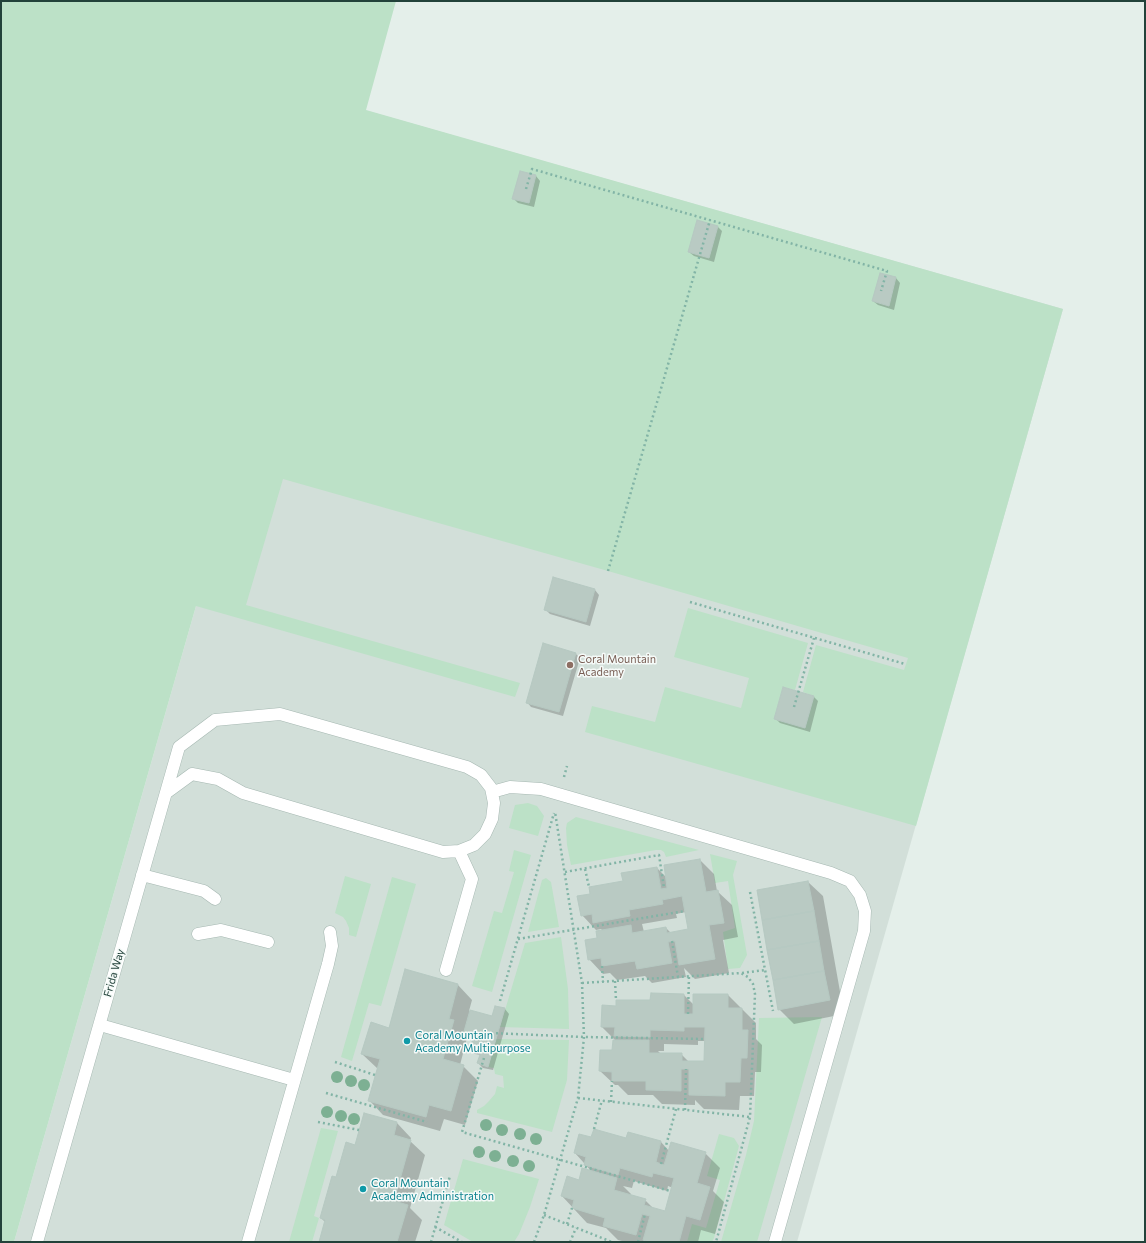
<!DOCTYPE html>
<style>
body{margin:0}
#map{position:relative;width:1146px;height:1243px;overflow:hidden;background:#e4efea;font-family:Commissioner,sans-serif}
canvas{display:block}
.frame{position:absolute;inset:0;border:2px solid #22423a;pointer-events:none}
</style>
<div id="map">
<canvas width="1146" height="1243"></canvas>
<div class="frame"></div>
</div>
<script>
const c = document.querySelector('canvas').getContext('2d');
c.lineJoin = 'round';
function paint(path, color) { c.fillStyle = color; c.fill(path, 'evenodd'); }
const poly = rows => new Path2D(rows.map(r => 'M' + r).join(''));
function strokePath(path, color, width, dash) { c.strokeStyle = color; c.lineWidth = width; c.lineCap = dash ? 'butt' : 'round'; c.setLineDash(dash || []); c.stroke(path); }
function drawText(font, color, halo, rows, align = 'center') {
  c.font = font + ' Commissioner,sans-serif'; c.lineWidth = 3; c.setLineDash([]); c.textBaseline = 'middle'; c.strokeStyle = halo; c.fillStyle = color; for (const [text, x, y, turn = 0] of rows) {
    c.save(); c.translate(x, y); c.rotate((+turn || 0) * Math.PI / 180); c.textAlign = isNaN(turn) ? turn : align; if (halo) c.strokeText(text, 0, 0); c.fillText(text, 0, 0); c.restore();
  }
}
paint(poly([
 [340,103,1063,309,797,1242,14,1242]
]), '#d2dfd9');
paint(poly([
 [1,1,396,1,366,110,1063,309,916,826,585,732,592,706,655,722,665,687,741,708,749,678,674,657,688,608,808,643,795,690,783,687,774,719,805,727,814,696,803,692,816,645,904,670,908,658,608,571,283,479,246,605,520,683,515,697,196,606,14,1242,1,1242],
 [528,803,537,806,544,816,538,836,509,828,515,805],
 [576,817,699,850,666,857,664,852,661,850,656,850,571,865,567,845,566,828,567,823],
 [514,850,531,855,492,992,472,986,494,911,502,913,514,872,509,871],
 [710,854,737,861,733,875,747,955,740,968,728,969,723,932,735,928,728,881,715,883],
 [345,876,371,884,356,937,349,935,349,928,346,921,343,917,335,913],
 [392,877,416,884,381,1006,369,1003,352,1061,341,1057],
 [546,878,551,882,559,927,528,932,542,880],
 [561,937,568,989,569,1029,500,1027,525,943],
 [822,1017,757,1242,721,1242,746,1155,754,1121,759,1018],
 [496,1039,569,1040,567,1080,552,1132,477,1113,477,1110,484,1106,489,1101,495,1094,497,1086,504,1088,503,1076,495,1074,494,1068,488,1067],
 [321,1128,338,1131,314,1216,319,1218,312,1242,289,1242],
 [719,1134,734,1138,739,1146,714,1238,712,1242,687,1242,692,1224,706,1228,720,1180,707,1176],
 [463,1159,539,1179,530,1207,519,1234,514,1242,473,1242,444,1225]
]), '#bce1c7');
paint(poly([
 [520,172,536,176,540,181,534,207,518,203,513,198],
 [698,221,718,227,722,231,714,262,694,256,689,252],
 [880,274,896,278,900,283,894,310,878,305,873,301],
 [554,579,595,590,599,595,590,626,550,614,545,609],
 [575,653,580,658,563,716,531,707,527,702],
 [814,697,818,701,810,732,780,723,775,718],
 [700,860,714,874,717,891,732,905,738,937,723,940,729,973,695,979,684,968,686,977,652,983,645,976,617,980,610,973,603,974,589,959,603,931,601,929,596,930,582,915,591,895,657,868,667,878],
 [686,912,689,930,671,933,666,928,644,932,642,924,677,918,676,914],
 [808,882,823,896,844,1014,794,1024,779,1009,758,891],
 [406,970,458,985,472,1000,469,1011,492,1017,496,1007,505,1009,509,1014,493,1070,483,1068,478,1063,481,1055,475,1054,471,1049,473,1040,467,1038,460,1065,463,1066,478,1081,465,1125,444,1119,440,1131,383,1115,369,1100,378,1069,362,1054,389,1029],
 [652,994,684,995,694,1005,728,995,756,1023,756,1039,762,1045,761,1072,755,1072,754,1096,740,1096,739,1110,704,1109,695,1100,695,1105,662,1104,653,1095,628,1095,618,1085,615,1085,600,1071,613,1051,616,1041,602,1027,617,1007,651,1001],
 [698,1041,706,1041,705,1062,689,1062,681,1054,661,1054,658,1051,664,1051,664,1044,698,1045],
 [365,1115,397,1123,411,1138,410,1141,425,1155,410,1208,422,1220,415,1242,320,1242,325,1222,321,1218,337,1179,356,1146],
 [629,1133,661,1142,669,1151,705,1153,720,1168,713,1191,724,1202,715,1234,701,1230,698,1242,626,1242,618,1240,606,1228,587,1223,562,1196,592,1172,575,1153,592,1138,627,1139],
 [634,1181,667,1191,668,1186,673,1188,666,1213,654,1209,645,1200,630,1196,631,1194,623,1186,632,1188]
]), '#0003');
const building = poly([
 [520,171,536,175,529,203,512,199,520,171],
 [697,220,718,226,709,258,688,252,697,220],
 [880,273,896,277,889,306,872,301,880,273],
 [553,577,595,589,586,622,544,610,553,577],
 [543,643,576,653,559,712,526,703,543,643],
 [783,687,814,696,805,728,774,719,783,687],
 [700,859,706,892,718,890,724,923,709,925,715,959,679,965,675,941,668,942,672,963,637,969,635,961,602,966,601,958,588,960,585,940,597,938,596,931,631,925,632,933,666,927,667,933,688,929,682,896,662,900,663,904,629,910,630,916,593,923,592,914,581,916,577,896,590,894,589,887,623,881,621,873,657,867,661,889,667,888,664,865,700,859],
 [808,881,814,911,762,920,757,890,808,881],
 [814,911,819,941,767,950,762,920,814,911],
 [819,941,824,971,773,980,767,950,819,941],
 [405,969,458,984,449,1019,454,1020,443,1059,464,1065,451,1111,429,1105,426,1117,368,1101,380,1059,361,1054,371,1022,389,1028,405,969],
 [824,971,830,1000,778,1010,773,980,824,971],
 [651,993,684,994,684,1014,693,1014,693,994,728,994,728,1008,742,1008,742,1030,748,1030,747,1058,741,1058,740,1082,725,1082,725,1096,689,1095,689,1069,681,1069,681,1091,646,1090,646,1081,612,1081,612,1072,599,1071,600,1050,612,1050,613,1040,649,1040,649,1053,682,1053,682,1061,704,1061,705,1027,684,1027,684,1031,650,1030,650,1037,614,1036,615,1027,601,1027,602,1005,616,1006,616,1000,650,1000,651,993],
 [495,1006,505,1008,488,1067,477,1063,481,1052,470,1049,473,1038,463,1035,470,1010,492,1016,495,1006],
 [364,1113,397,1122,394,1135,411,1140,394,1201,408,1205,397,1242,319,1242,325,1220,320,1218,332,1176,336,1177,346,1142,355,1145,364,1113],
 [594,1129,626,1138,628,1132,661,1141,656,1162,664,1165,671,1142,706,1152,697,1183,710,1187,700,1220,686,1216,679,1242,649,1242,643,1240,650,1216,642,1214,636,1235,603,1226,605,1218,572,1208,574,1200,561,1196,567,1176,579,1180,582,1168,617,1178,614,1190,646,1199,644,1205,665,1211,674,1178,653,1173,652,1177,620,1168,618,1175,584,1165,586,1157,574,1153,579,1134,591,1137,594,1129]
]);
paint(building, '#b9cac3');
strokePath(building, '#b6c9c2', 1);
const minor = poly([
 [492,792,510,787,541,789,831,873,850,881,860,895,865,911,864,931,775,1242],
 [142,875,204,891,215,899],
 [198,934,221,930,268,942],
 [446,970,472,879,459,851],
 [100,1025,294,1080],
 [37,1242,179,747,215,720,280,714,467,767,481,775,491,788,494,803,492,819,485,834,474,845,459,851,443,852,243,793,218,779,192,774,166,793],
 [248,1242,328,964,332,946,330,932]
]);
strokePath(minor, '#a6b8b2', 13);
strokePath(poly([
 [526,189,532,169,887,271,881,291],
 [608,571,710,220],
 [690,602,905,664],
 [794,707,814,638],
 [564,777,567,766],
 [585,869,589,887],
 [565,872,659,855,664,888],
 [750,892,773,1011],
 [518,939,685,911],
 [672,941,678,977],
 [602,966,603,982],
 [742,973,765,970],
 [615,981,616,1000],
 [582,983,741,973,748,977,753,984,755,994,750,1117,716,1242],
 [500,1001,554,813],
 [688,1014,689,976],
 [491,1033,584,1037,705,1039],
 [484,1058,462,1132,670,1191],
 [335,1062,375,1075],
 [326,1093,427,1122],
 [578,1098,750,1117],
 [611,1102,612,1081],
 [685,1110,686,1069],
 [318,1122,359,1130],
 [594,1129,602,1100],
 [661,1164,676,1109],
 [544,1215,612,1242],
 [567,1224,572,1208],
 [435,1227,462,1242],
 [431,1242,450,1176],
 [534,1242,544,1215,578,1098,584,1037,582,983,555,812],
 [570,1242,576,1228],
 [638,1242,645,1214]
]), '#82b4a6', 2.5, [2, 3]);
strokePath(minor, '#fff', 12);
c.fillStyle = '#7db093';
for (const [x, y] of [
 [337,1077],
 [351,1081],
 [364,1085],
 [327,1112],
 [341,1116],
 [354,1119],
 [486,1125],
 [502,1130],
 [520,1134],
 [536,1139],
 [479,1152],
 [495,1156],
 [513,1161],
 [529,1166]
]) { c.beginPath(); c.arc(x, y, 6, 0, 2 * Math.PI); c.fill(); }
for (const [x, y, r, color] of [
 [570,665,4,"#8d6e63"],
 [407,1041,4,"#0f9aa8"],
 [363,1189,4,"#0f9aa8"]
]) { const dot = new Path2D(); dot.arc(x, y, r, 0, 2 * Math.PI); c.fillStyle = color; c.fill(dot); strokePath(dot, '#f5faf8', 1.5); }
drawText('11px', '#785e54', '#f5faf8', [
 ["Coral Mountain",578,659],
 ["Academy",578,672]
], 'left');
drawText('11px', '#22423a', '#f5faf8', [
 ["Frida Way",114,973,-74]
]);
drawText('11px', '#0d838f', '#f5faf8', [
 ["Coral Mountain",415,1035],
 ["Academy Multipurpose",415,1048],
 ["Coral Mountain",371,1183],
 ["Academy Administration",371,1196]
], 'left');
</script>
